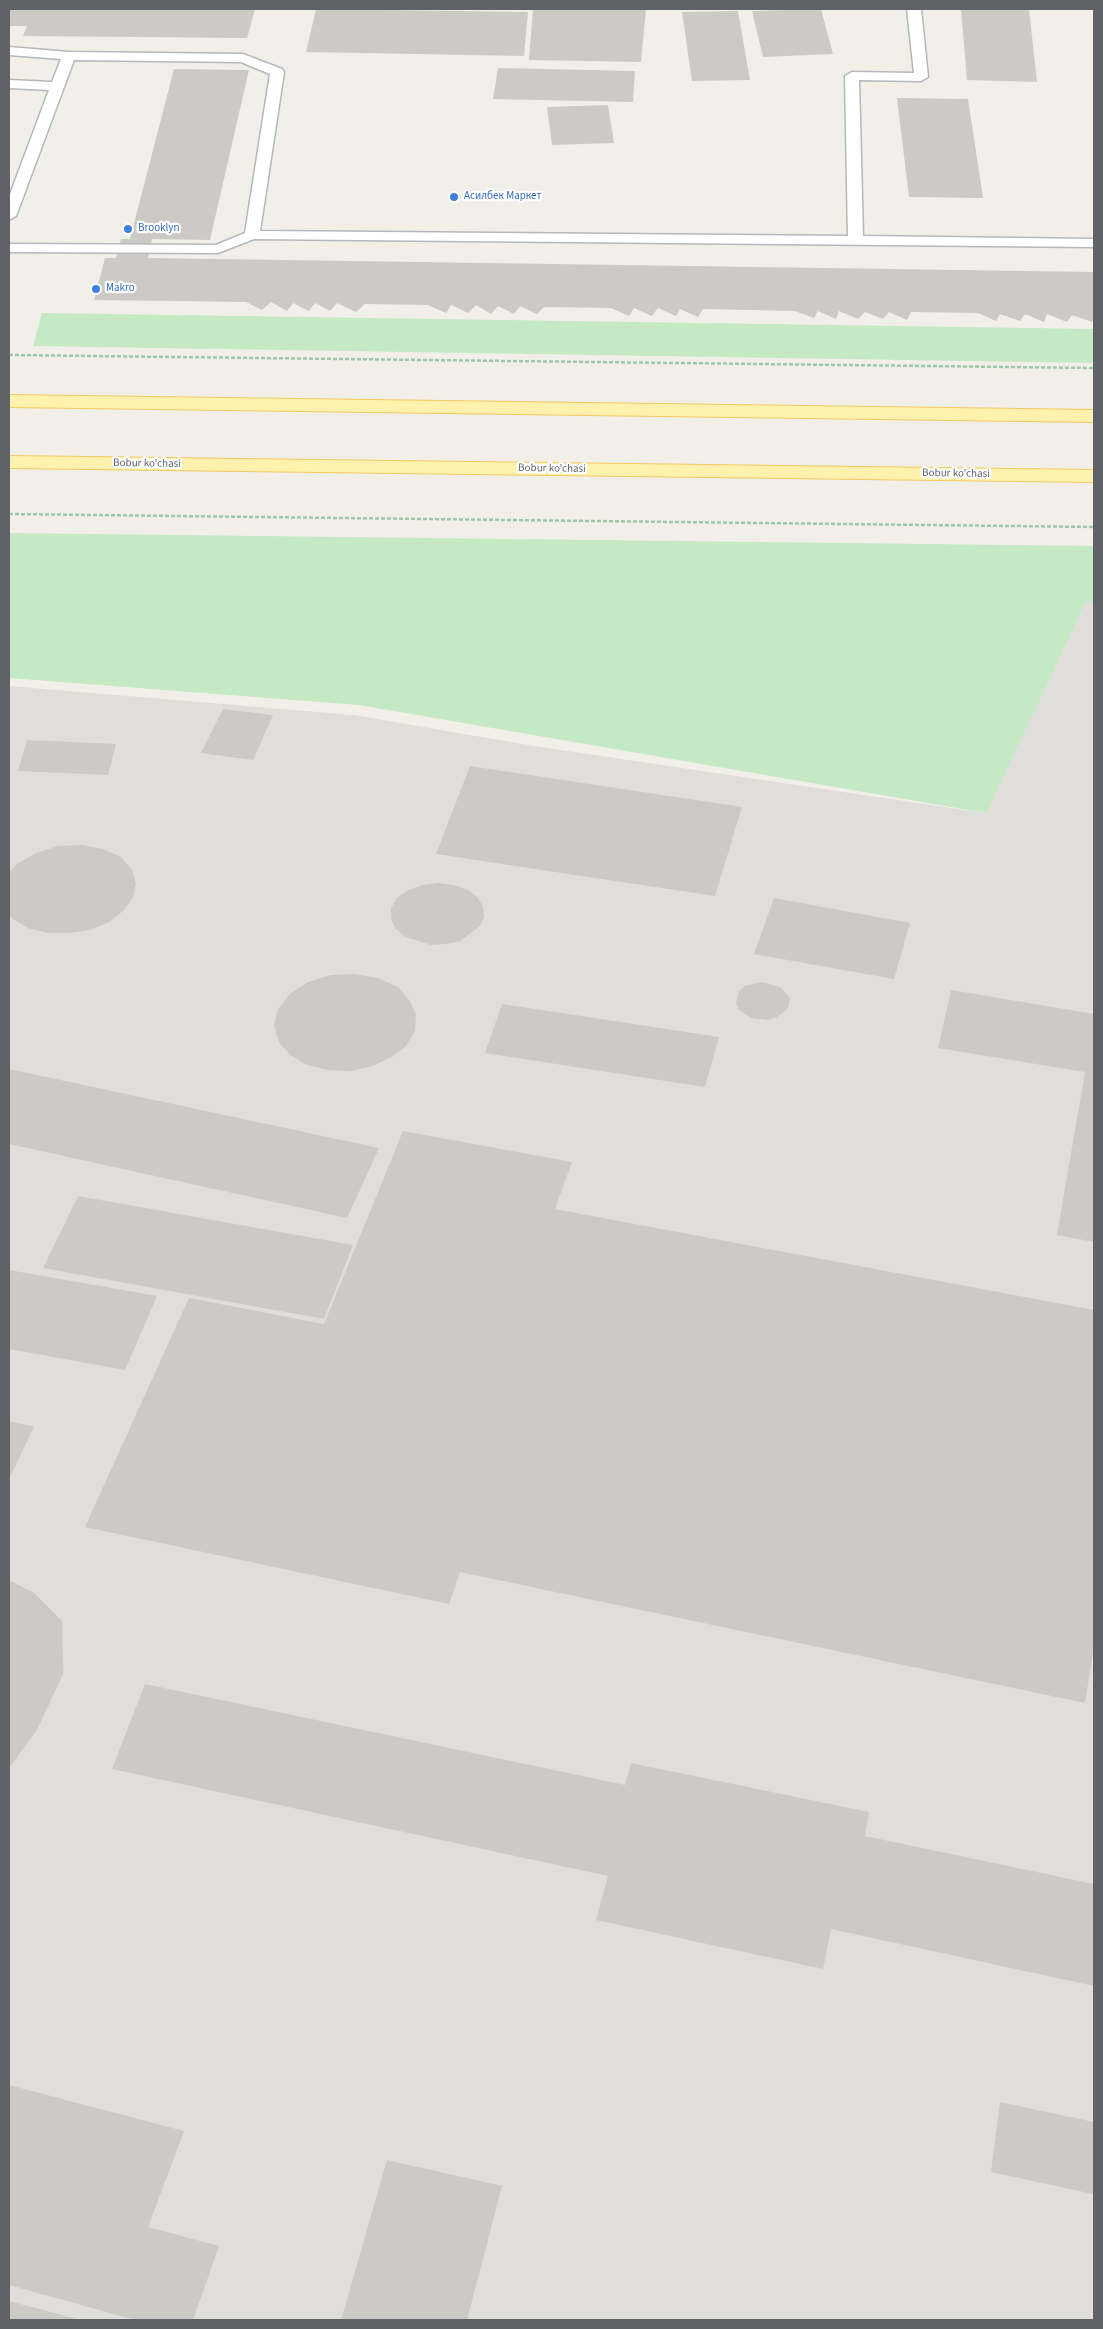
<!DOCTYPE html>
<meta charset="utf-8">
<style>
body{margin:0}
#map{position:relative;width:1103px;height:2329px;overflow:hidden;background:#f1efe8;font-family:"Source Sans 3",sans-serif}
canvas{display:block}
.frame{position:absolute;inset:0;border:10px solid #5f6368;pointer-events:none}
</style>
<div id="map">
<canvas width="1103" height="2329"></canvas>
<div class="frame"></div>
</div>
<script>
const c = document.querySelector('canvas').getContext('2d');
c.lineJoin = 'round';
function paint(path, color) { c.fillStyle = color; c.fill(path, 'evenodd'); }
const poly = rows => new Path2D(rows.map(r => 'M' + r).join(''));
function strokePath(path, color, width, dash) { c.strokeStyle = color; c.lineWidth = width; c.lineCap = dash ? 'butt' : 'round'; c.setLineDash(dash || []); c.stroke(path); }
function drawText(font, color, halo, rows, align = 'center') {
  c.font = font + ' "Source Sans 3",sans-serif'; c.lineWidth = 4.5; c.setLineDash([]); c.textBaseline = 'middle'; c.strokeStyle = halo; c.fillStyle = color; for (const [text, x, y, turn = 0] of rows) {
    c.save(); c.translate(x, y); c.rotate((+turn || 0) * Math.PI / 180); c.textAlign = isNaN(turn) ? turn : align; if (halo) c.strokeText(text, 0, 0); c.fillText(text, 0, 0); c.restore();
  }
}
paint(poly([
 [1086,602,1094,603,1094,2320,9,2320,9,686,354,715,534,746,985,813]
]), '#e0deda');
paint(poly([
 [42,313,1094,329,1094,363,33,346],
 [9,533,1094,546,1094,603,1086,602,986,813,359,705,9,678]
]), '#c5e8c5');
paint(poly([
 [9,9,255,9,247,38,23,36,27,26,9,26],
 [316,9,528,12,524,56,306,52],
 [533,9,646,9,641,62,529,60],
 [821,9,833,54,763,57,752,11],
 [961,9,1029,9,1037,82,967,80],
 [738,11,750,80,692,81,682,12],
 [498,68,635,71,633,102,493,99],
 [174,69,249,70,210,240,152,239,148,258,1094,272,1094,318,1092,322,1072,315,1067,322,1047,314,1044,322,1025,314,1020,321,1000,314,996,321,978,313,911,312,907,320,889,312,883,319,865,312,858,319,839,311,836,319,818,311,814,318,795,311,703,309,698,317,680,309,676,316,658,308,652,316,634,308,629,316,611,308,544,307,537,314,520,306,514,314,498,306,491,314,476,305,468,313,451,305,446,313,428,305,365,304,356,312,337,303,330,311,315,303,309,311,293,303,287,311,271,302,262,310,246,302,94,300,105,258,116,258,121,239,130,239],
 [897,98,968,99,983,198,909,197],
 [608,105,614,143,552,145,547,107],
 [223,709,273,715,253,760,201,753],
 [27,740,116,744,108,775,18,771],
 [470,766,742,807,715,896,436,854],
 [82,845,103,849,121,857,132,870,136,883,133,897,124,910,109,922,90,930,69,933,47,933,28,928,13,919,9,915,9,873,17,864,36,853,58,846],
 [438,883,454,885,468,890,478,898,483,907,484,917,480,926,460,941,446,944,431,945,405,937,396,929,391,919,391,908,397,898,408,890,423,885],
 [774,898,910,923,894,979,754,954],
 [355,974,378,978,398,987,410,1001,416,1015,415,1031,406,1046,392,1057,372,1066,351,1071,328,1070,307,1065,290,1055,279,1042,274,1026,278,1009,290,994,308,982,331,975],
 [762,982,780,987,790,998,788,1009,777,1017,769,1020,751,1018,739,1010,736,1003,739,991,745,986],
 [951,990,1094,1014,1094,1242,1057,1235,1085,1072,938,1048],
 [502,1004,719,1037,705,1087,485,1053],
 [9,1069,379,1148,347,1218,9,1144],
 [403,1131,572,1162,555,1209,1094,1310,1094,1646,1085,1703,460,1572,449,1604,85,1527,189,1298,324,1324],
 [78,1196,353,1245,324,1319,43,1268],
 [9,1270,157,1296,125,1370,9,1349],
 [9,1421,34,1427,9,1479],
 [9,1580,34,1593,62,1621,63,1674,37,1730,9,1768],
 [145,1684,625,1785,631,1763,869,1812,865,1836,1094,1884,1094,1986,831,1929,823,1969,596,1920,608,1876,112,1769],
 [9,2085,184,2131,148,2227,219,2246,193,2320,135,2320,9,2285],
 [1000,2102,1094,2122,1093,2194,991,2172],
 [387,2160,502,2186,467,2320,341,2320],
 [9,2301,81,2320,9,2320]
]), '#cccac5');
const service = poly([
 [907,9,921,9,928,77,921,81,859,80,863,236,1094,239,1094,247,254,239,218,253,9,252,9,244,216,245,245,233,270,74,241,62,74,60,16,216,9,220,9,197,49,90,9,88,9,80,52,82,61,59,9,55,9,47,69,52,243,54,282,69,284,72,260,231,848,236,845,76,852,72,914,73,907,9]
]);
const primary = poly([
 [9,395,1094,410,1094,422,9,407,9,395],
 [9,456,1094,470,1094,482,9,468,9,456]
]);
strokePath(service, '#b5b8bc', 3);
strokePath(primary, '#f2c960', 2);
strokePath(poly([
 [9,355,1094,368],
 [9,514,1094,527]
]), '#9cc7a9', 2.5, [4, 2]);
paint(service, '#fff');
paint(primary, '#fff2af');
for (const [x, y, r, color] of [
 [454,197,5,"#3f7fe0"],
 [128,229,5,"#3f7fe0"],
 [96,289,5,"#3f7fe0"]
]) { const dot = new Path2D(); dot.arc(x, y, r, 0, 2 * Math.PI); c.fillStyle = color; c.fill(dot); strokePath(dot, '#fff', 2); }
drawText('11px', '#366cbe', '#fff', [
 ["Асилбек Маркет",464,197],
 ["Brooklyn",138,229],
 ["Makro",106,289]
], 'left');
drawText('11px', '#5f6368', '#fff', [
 ["Bobur ko'chasi",147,464,1],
 ["Bobur ko'chasi",552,469,1],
 ["Bobur ko'chasi",956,474,1]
]);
</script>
